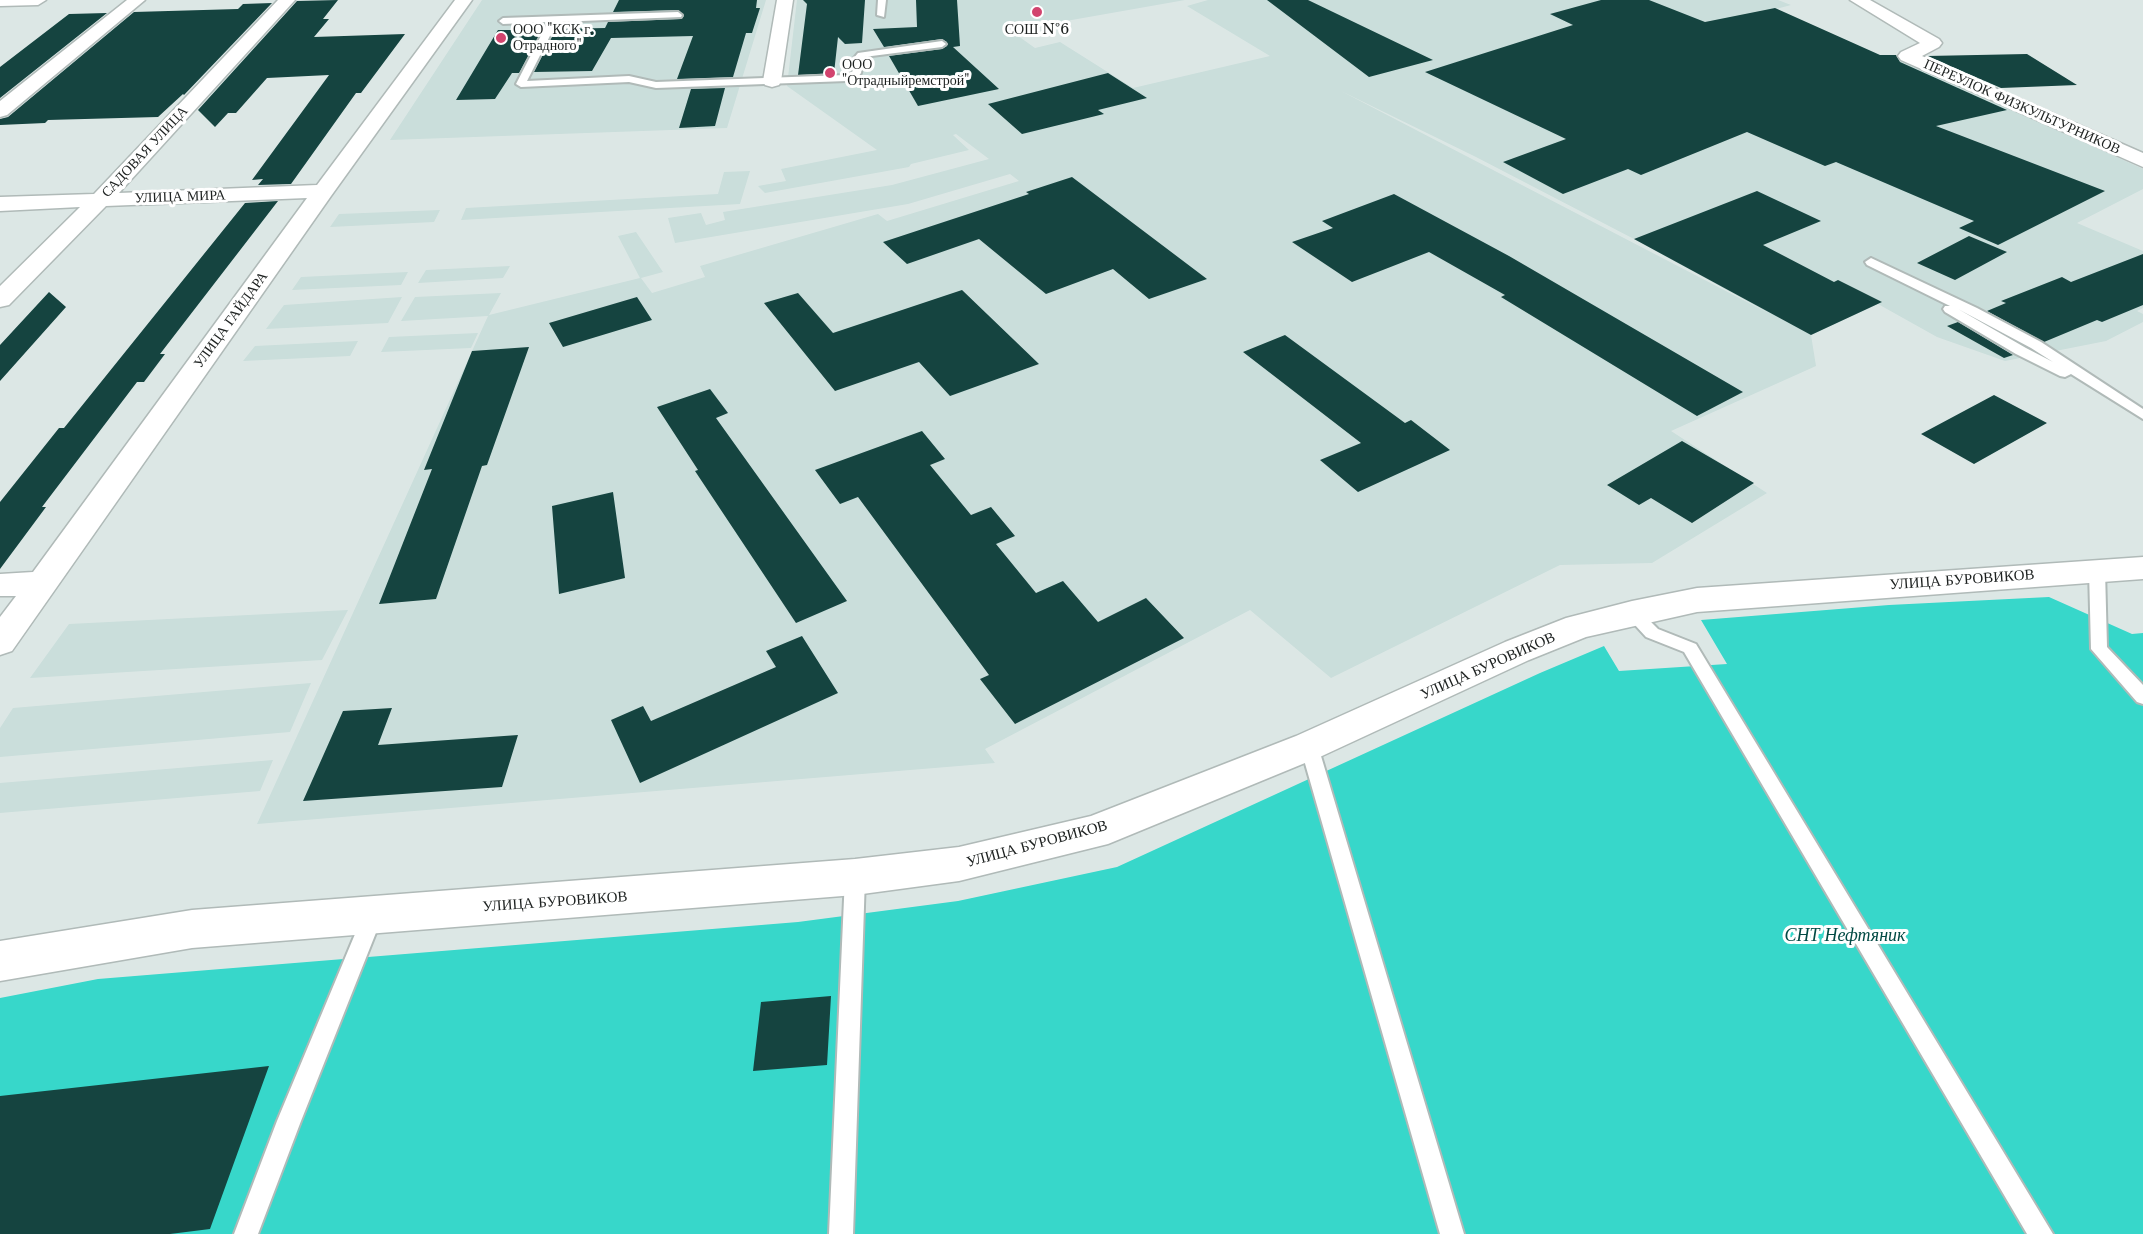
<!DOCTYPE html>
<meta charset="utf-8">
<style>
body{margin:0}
canvas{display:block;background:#dce7e5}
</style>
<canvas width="2143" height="1234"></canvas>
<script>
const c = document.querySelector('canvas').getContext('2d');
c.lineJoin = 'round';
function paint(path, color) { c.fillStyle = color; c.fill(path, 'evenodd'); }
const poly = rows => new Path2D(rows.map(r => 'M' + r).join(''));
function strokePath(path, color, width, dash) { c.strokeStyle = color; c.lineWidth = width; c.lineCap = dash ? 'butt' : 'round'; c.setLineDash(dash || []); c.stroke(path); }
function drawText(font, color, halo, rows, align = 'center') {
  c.font = font + ' "Libre Baskerville",serif'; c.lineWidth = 6; c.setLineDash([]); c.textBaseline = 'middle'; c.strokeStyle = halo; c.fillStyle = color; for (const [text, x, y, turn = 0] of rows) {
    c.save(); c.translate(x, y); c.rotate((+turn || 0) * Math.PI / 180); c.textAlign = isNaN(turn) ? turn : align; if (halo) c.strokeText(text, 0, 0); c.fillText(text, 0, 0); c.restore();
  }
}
paint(poly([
 [482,0,766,0,727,128,390,140],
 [797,0,1185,0,1049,24,1004,26,1035,48,1060,42,1133,88,1270,56,1187,6,1208,0,1778,0,1791,5,1776,9,1888,59,1896,57,2143,169,2143,189,2077,223,2143,251,2143,308,2137,311,2143,314,2143,322,2106,341,2005,361,1937,337,1878,304,1811,335,1816,366,1671,431,1767,493,1652,563,1560,565,1331,678,1250,610,985,749,995,763,257,824,488,316,401,321,415,297,501,293,489,315,640,278,618,236,636,232,663,272,641,278,652,293,705,277,700,266,878,214,887,221,1019,181,1010,174,908,204,675,243,668,218,701,213,706,225,725,220,723,212,892,185,989,159,956,134,953,135,969,150,911,164,909,167,765,193,758,186,786,181,781,169,877,150,787,86],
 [1341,91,1476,157,1634,239,1774,316],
 [750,171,740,204,461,220,466,208,718,194,724,172],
 [440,210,434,222,330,227,339,214],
 [510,266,503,278,418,283,426,270],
 [408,272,401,285,292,290,301,277],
 [402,297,388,323,266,329,284,305],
 [478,333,471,348,381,352,389,337],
 [358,341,350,356,243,361,255,346],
 [348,610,322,660,30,678,69,624],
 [311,683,290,732,0,757,0,728,13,708],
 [273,760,260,791,0,813,0,783]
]), '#cadedb');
paint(poly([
 [2049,597,2132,634,2143,633,2143,1234,0,1234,0,998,98,979,798,922,958,901,1117,867,1540,673,1604,646,1619,671,1727,664,1701,620,1889,605]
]), '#37d7ca');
paint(poly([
 [338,0,323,19,329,19,314,37,405,34,361,93,356,93,291,184,258,185,263,179,252,180,329,75,267,78,236,113,228,113,215,127,198,110,297,1],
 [619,0,757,0,756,8,760,8,752,33,746,33,733,77,677,79,693,36,611,38,592,71,534,72,556,29,605,28,608,22,681,19,684,16,678,10,613,12],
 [803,0,865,0,862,43,845,44,838,37,834,73,798,75,807,4],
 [916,0,957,0,960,46,953,47,999,89,918,106,889,56,942,49,947,46,947,42,942,39,884,47,873,29,917,27],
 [1267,0,1308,0,1433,60,1369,77],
 [1601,0,1649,0,1705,22,1775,8,1880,55,1896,55,1900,62,2007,110,1936,126,2105,191,1998,245,1959,228,1974,221,1836,162,1825,166,1747,132,1641,175,1628,169,1563,194,1503,162,1566,139,1425,72,1573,25,1550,14],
 [272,3,184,95,183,94,158,117,48,120,45,123,0,125,0,119,8,117,134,12,238,9,243,4],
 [107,13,0,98,0,67,69,14],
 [498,30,542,30,519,73,512,73,495,99,456,100],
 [2027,54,2077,85,2001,88,1927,56],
 [1108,73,1147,98,1098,110,1104,114,1022,134,988,104],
 [725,88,715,126,679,128,691,89],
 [1072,177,1207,279,1149,299,1113,269,1046,294,979,239,907,264,883,242,1029,194,1026,192],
 [1757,191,1821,221,1763,245,1834,282,1838,280,1882,302,1811,335,1634,239],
 [1394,194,1509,256,1743,392,1697,416,1501,297,1505,295,1429,252,1352,282,1292,242,1333,228,1322,221],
 [278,201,160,354,165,354,144,382,137,382,42,507,46,507,0,569,0,502,59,428,64,428,245,203],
 [1969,236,2007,252,1955,280,1917,263],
 [2143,254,2143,305,2102,322,2097,320,2044,342,1987,311,2006,303,2001,301,2062,277,2071,282],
 [962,290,1039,364,950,396,919,362,835,391,764,303,798,293,833,333],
 [49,292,66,307,0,381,0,345],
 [637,297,652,320,563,347,549,323],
 [1958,322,2013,355,2004,358,1947,326],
 [1285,335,1405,423,1411,420,1450,450,1358,492,1320,460,1361,443,1243,352],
 [529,347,487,465,482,466,436,599,379,604,432,469,424,470,472,351],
 [710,389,728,413,716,418,847,601,796,623,695,471,698,470,657,407],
 [1994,395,2047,423,1974,464,1921,434],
 [922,431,945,459,930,465,971,515,991,507,1015,536,996,544,1036,593,1063,581,1098,622,1146,598,1184,638,1015,724,980,679,989,675,858,497,840,504,815,470],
 [1682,441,1754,483,1692,523,1651,498,1639,505,1607,485],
 [613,492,625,578,559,594,552,506],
 [802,636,838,693,640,783,611,720,643,706,651,721,776,667,766,651],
 [392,708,378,745,518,735,502,787,303,801,343,711],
 [831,996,827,1065,753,1071,761,1002],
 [269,1066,210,1229,170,1234,0,1234,0,1096]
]), '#154440');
const lane = poly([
 [878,0,886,0,884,17,877,15,878,0],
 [678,12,682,15,681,17,557,22,527,81,629,76,656,82,846,75,853,71,853,59,858,53,942,41,946,44,942,47,864,57,861,73,858,77,847,81,656,88,629,82,521,87,516,84,548,22,503,24,499,21,503,18,678,12],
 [1871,258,1977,308,2041,342,2143,409,2143,419,2071,374,2065,377,2060,376,2016,354,1945,312,1943,309,1945,306,1950,306,1867,265,1865,262,1871,258],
 [1958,309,2031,348,2053,362,2026,348,1958,309],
 [2097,564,2103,566,2105,570,2107,647,2143,685,2143,704,2137,702,2091,649,2089,570,2091,566,2097,564],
 [1632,607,1638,609,1658,629,1696,644,2053,1234,2027,1234,1684,652,1646,637,1624,613,1626,609,1632,607],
 [1309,739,1315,741,1318,746,1464,1234,1440,1234,1300,746,1303,741,1309,739],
 [855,868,862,871,865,877,853,1234,829,1234,845,877,848,871,855,868],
 [373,906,380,908,383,915,301,1121,258,1234,234,1234,277,1121,363,915,366,908,373,906]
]);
const street = poly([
 [0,0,46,0,38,5,0,6,0,0],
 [127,0,145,0,7,115,0,117,0,101,127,0],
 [278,0,295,0,119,193,317,185,455,0,472,0,331,196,12,651,0,655,0,617,16,596,0,596,0,574,33,572,307,198,106,206,9,305,0,307,0,286,80,207,0,211,0,197,94,194,278,0],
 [777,0,793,0,781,81,779,85,772,87,765,85,763,81,777,0],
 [1850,0,1870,0,1939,39,1942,43,1939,47,1922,56,2143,153,2143,167,1901,60,1898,56,1901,52,1920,43,1850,0],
 [2143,557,2143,579,1697,612,1586,637,1529,660,1322,756,1108,844,959,881,855,895,192,948,0,981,0,941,192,910,855,859,959,847,1091,816,1296,736,1505,642,1566,618,1632,601,1697,588,2143,557]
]);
strokePath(lane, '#b0bab8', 4);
strokePath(street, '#b0bab8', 3);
paint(lane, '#fff');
paint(street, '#fff');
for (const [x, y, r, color] of [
 [1037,12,6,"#d2446e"],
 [501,38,6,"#d2446e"],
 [830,73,6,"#d2446e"]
]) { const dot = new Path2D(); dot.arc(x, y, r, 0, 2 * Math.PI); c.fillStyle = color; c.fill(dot); strokePath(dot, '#fff', 2); }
drawText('14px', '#1d2120', '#fff', [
 ["ООО \"КСК г.",513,30],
 ["Отрадного\"",513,46],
 ["СОШ №6",1037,30,"center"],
 ["ООО",842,65],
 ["\"Отрадныйремстрой\"",842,81]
], 'left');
drawText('14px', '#1d2120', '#fff', [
 ["ПЕРЕУЛОК ФИЗКУЛЬТУРНИКОВ",2022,107,24],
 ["САДОВАЯ УЛИЦА",145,152,-47],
 ["УЛИЦА МИРА",180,197,-2],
 ["УЛИЦА ГАЙДАРА",231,320,-54]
]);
drawText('15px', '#1d2120', '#fff', [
 ["УЛИЦА БУРОВИКОВ",1962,580,-4],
 ["УЛИЦА БУРОВИКОВ",1488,666,-24],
 ["УЛИЦА БУРОВИКОВ",1037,844,-15],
 ["УЛИЦА БУРОВИКОВ",555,902,-4]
]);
drawText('italic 18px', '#024a44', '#fff', [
 ["СНТ Нефтяник",1845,936]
]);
</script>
